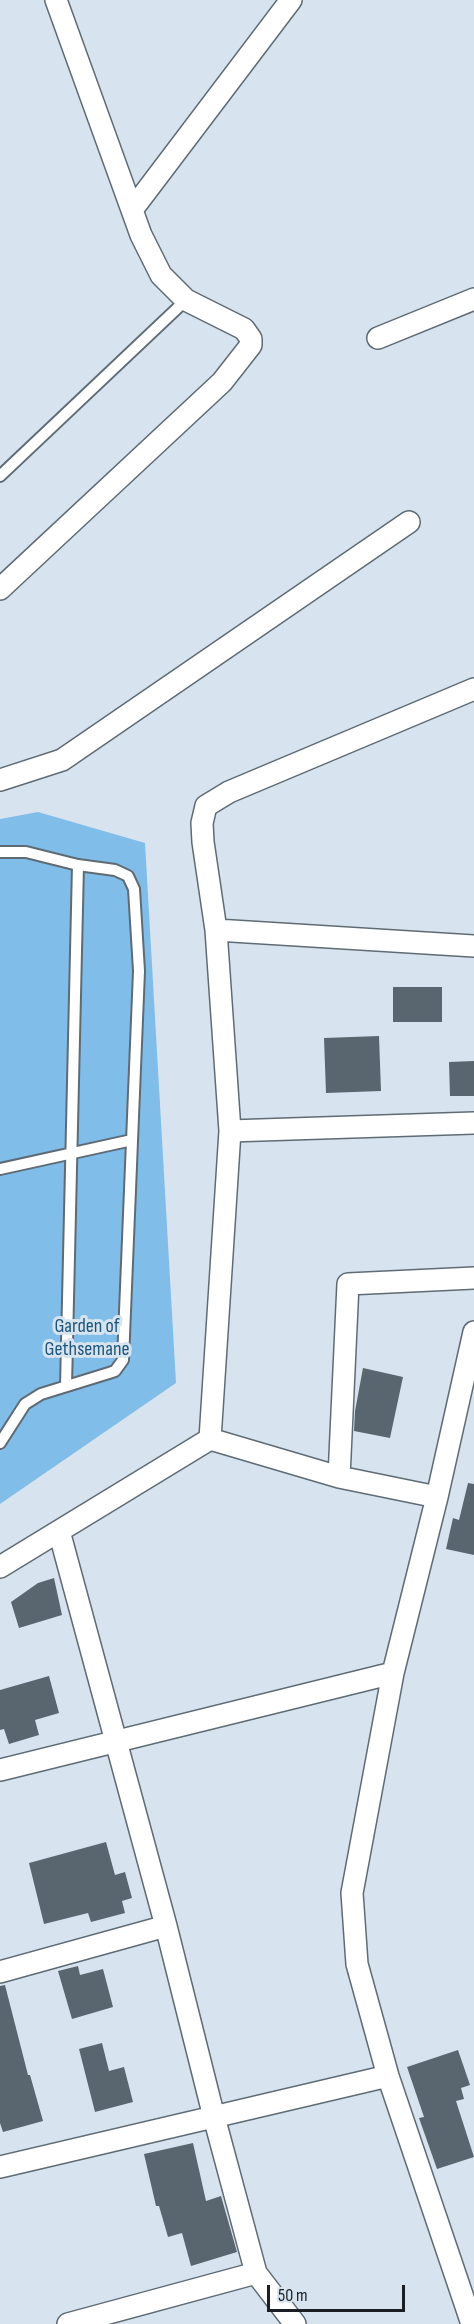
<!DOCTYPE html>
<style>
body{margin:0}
#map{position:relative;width:474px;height:2324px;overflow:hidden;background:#d7e4ef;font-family:"Sofia Sans Condensed",sans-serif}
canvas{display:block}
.scale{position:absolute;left:267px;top:2285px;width:138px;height:27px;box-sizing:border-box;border:3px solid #1b1f23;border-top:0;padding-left:8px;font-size:18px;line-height:21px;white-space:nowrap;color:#1b1f23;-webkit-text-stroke:4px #d7e4ef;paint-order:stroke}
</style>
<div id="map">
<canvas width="474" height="2324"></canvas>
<div class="scale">50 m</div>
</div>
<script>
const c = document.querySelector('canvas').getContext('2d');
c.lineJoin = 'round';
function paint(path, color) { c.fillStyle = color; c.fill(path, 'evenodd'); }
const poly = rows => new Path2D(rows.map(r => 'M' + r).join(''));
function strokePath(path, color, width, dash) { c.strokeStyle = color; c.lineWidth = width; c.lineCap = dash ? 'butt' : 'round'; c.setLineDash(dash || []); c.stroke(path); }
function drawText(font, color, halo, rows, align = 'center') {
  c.font = font + ' "Sofia Sans Condensed",sans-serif'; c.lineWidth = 6; c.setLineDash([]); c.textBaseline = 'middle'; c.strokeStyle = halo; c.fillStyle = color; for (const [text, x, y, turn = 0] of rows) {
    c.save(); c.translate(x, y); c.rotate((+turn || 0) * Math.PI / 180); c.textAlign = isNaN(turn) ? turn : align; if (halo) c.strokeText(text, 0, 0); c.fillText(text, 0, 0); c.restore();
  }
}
paint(poly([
 [38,812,145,843,176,1383,0,1504,0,819]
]), '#81bde9');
paint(poly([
 [393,987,442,987,442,1022,393,1022],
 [379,1036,381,1091,326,1093,324,1038],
 [474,1061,474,1096,450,1096,449,1062],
 [363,1368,403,1377,390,1438,354,1431,355,1411],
 [468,1483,474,1484,474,1555,446,1549,453,1518,459,1520],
 [54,1578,62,1615,19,1628,11,1602,38,1583],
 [49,1676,59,1713,35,1720,39,1735,9,1744,4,1729,0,1730,0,1690],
 [106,1842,115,1875,125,1872,132,1898,122,1901,125,1913,91,1922,88,1913,44,1924,29,1863],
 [78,1966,80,1975,103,1969,113,2007,72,2019,58,1971],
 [5,1985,28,2075,30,2075,43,2121,3,2132,0,2123,0,1986],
 [102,2043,109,2071,124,2067,133,2102,95,2112,79,2049],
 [458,2050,470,2085,461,2088,464,2099,456,2101,474,2157,437,2169,419,2118,424,2117,407,2067],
 [193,2143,206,2201,221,2196,237,2252,191,2266,182,2233,168,2237,159,2206,156,2206,144,2154]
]), '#5a666f');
const service = poly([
 [0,476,186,300],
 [0,852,26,852,78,865,115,870,128,876,134,889,139,971,123,1360,115,1371,109,1373,41,1394,25,1404,0,1443],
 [0,1169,132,1140],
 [66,1386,78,865]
]);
const minor = poly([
 [132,210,291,0],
 [378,338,474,299],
 [0,589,222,382,251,345,251,339,244,329,186,300,161,275,141,235,56,0],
 [0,780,62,760,409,522],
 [216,930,474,946],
 [230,1131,474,1123],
 [210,1439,339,1477,437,1497],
 [339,1477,348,1284,474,1278],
 [59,1531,166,1926,214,2117,256,2273,295,2324],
 [0,1567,210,1439,230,1131,216,930,203,842,202,823,206,806,229,792,474,689],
 [0,1770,393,1673],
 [0,1972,166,1926],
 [0,2167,388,2076],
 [68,2324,256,2273],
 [472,2324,388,2076,357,1964,352,1893,393,1673,437,1497,474,1332]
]);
strokePath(service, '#5f6b74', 14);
strokePath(minor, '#5f6b74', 24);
strokePath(service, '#fff', 10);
strokePath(minor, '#fff', 21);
drawText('20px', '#1c567c', '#d7e4ef', [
 ["Garden of",87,1327],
 ["Gethsemane",87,1350]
]);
</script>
